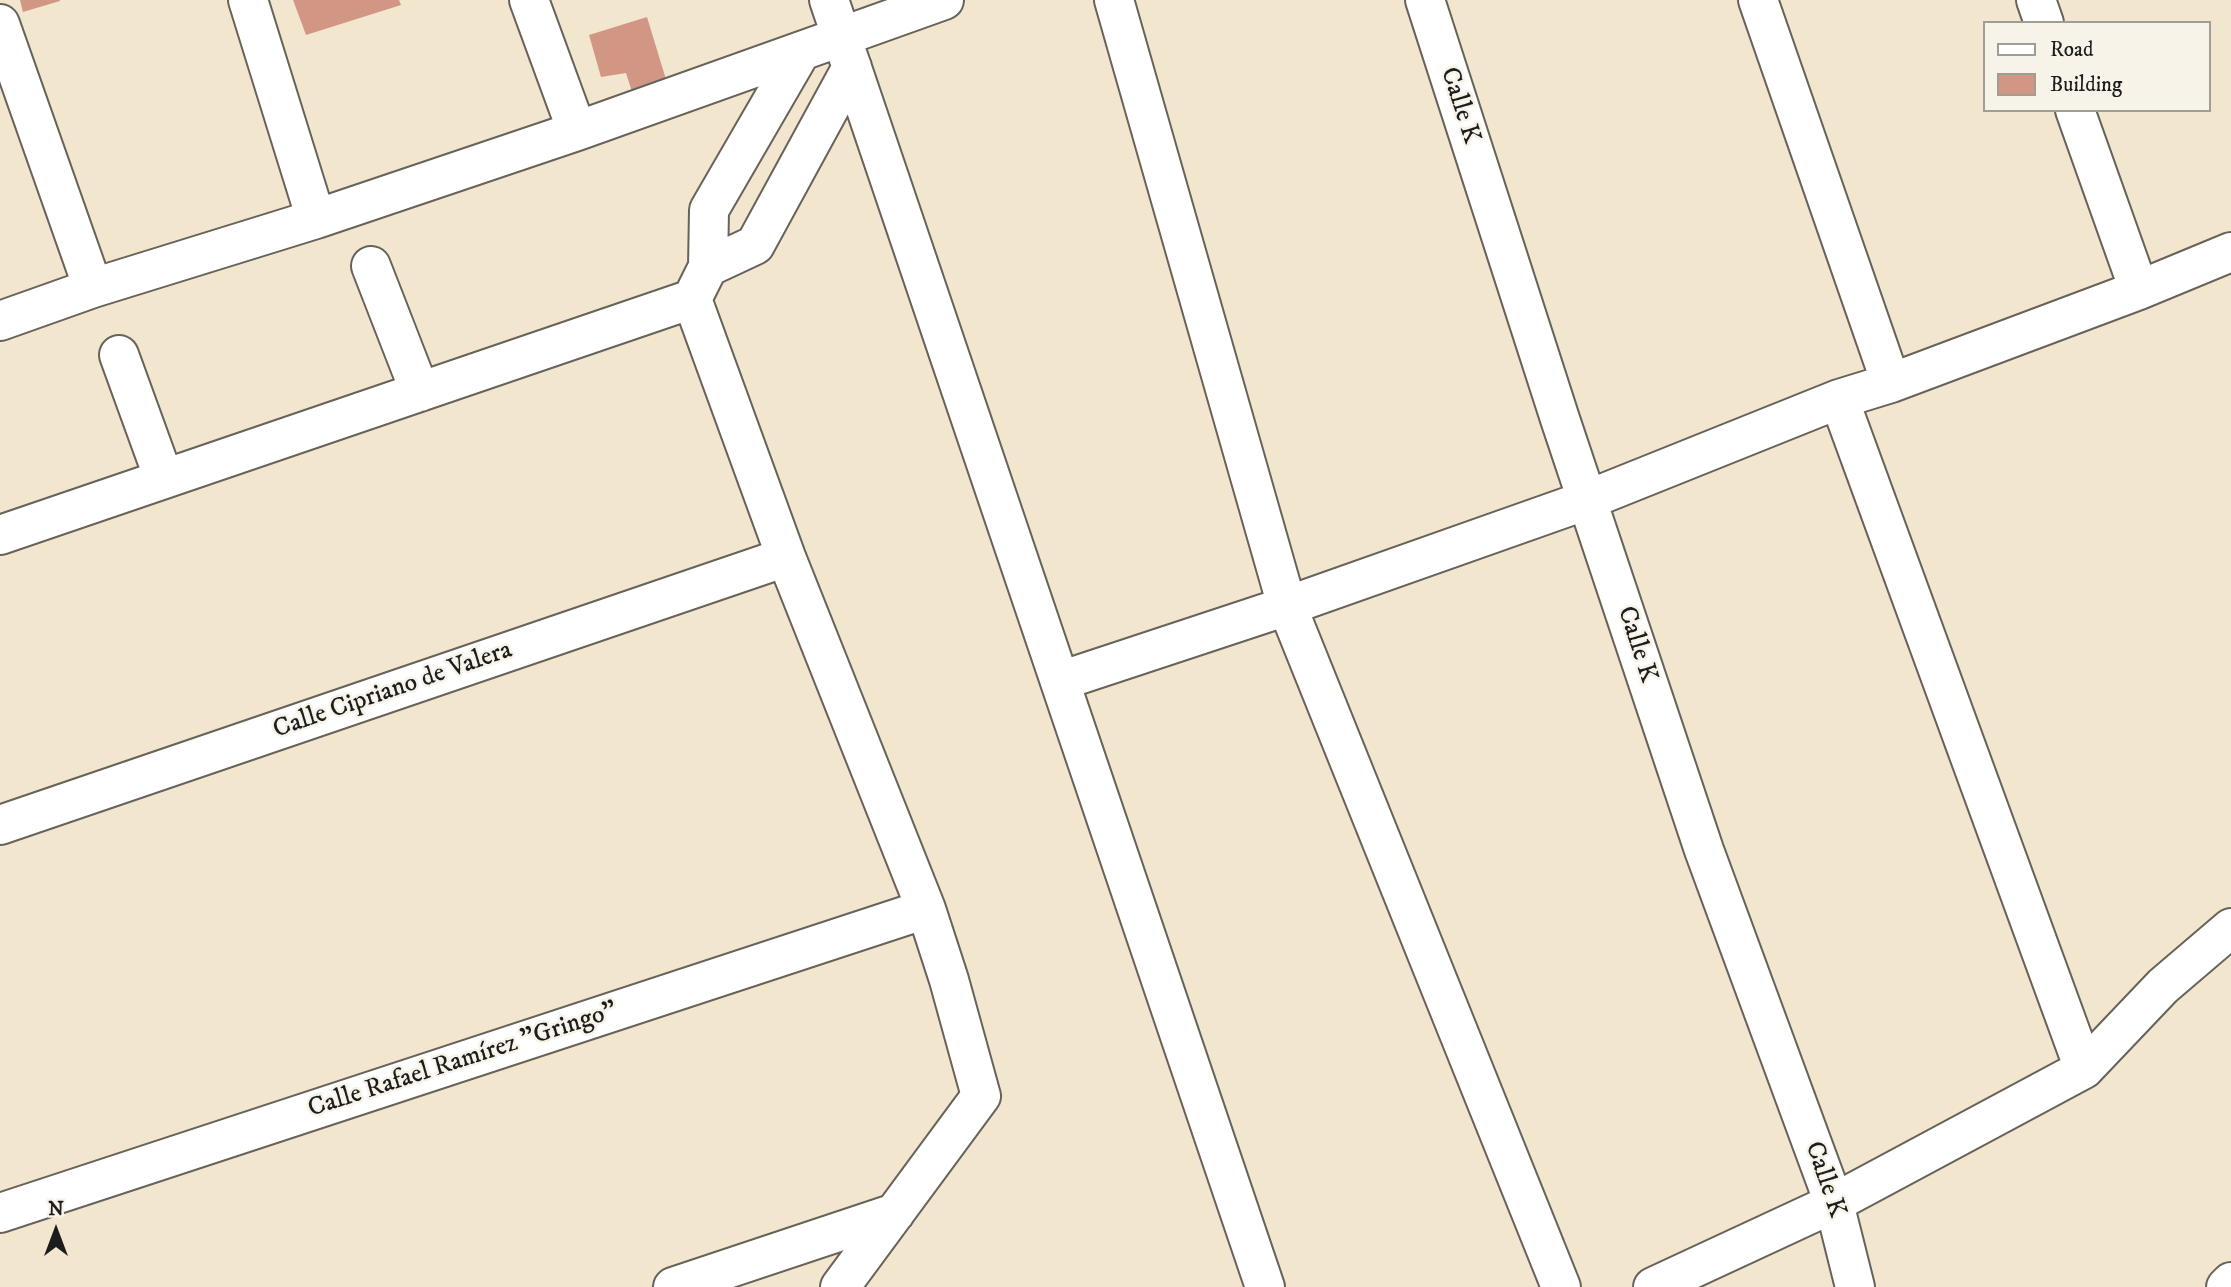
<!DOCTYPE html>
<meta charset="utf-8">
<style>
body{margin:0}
#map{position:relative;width:2231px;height:1287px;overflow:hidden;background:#f3e6ce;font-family:"IM FELL DW Pica",serif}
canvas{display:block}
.legend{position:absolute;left:1983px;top:21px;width:228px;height:91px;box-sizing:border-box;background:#f7f3e8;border:2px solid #9f9d96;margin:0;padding:9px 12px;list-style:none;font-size:21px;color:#1c1c1c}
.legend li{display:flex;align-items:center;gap:14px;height:35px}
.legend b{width:35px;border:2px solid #9f9d96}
.north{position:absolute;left:21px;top:1196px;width:70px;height:70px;-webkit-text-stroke:5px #f7f3e8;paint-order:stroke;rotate:0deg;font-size:19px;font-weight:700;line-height:28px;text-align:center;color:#1c1c1c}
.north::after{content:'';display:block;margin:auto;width:24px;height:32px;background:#1c1c1c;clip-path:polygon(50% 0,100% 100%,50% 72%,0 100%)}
</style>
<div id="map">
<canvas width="2231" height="1287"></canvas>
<ul class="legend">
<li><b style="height:9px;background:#fff"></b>Road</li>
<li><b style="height:19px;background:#d29784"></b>Building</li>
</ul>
<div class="north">N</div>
</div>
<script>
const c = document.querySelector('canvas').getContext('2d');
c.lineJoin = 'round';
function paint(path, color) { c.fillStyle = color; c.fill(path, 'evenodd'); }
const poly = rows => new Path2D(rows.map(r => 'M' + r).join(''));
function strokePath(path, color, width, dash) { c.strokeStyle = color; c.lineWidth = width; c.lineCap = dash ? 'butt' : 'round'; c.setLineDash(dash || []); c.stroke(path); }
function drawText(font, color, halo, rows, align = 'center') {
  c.font = font + ' "IM FELL DW Pica",serif'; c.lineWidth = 5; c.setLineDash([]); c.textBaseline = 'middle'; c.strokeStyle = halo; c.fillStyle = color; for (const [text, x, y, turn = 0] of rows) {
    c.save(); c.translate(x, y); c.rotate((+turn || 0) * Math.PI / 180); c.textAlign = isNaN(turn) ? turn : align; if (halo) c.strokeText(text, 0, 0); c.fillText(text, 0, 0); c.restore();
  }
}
paint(poly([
 [20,0,60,0,60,1,23,12],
 [293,0,399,0,401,5,306,35],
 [647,17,668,86,633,95,626,73,601,77,589,35]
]), '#d29784');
const minor = poly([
 [248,0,316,219],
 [529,0,577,131],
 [829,0,1265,1287],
 [1114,0,1287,606,1561,1287],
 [1425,0,1560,419,1704,850,1834,1203,1855,1287],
 [1758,0,1891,383],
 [2036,0,2044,23],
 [0,24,93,288],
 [2075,110,2139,290],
 [371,266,420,392],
 [708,267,755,245,852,67],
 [692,299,708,267,709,210,800,53],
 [0,321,93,288,316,219,577,131,944,0],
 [119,355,164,479],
 [1839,399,2084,1069],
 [0,535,692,299,786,557,926,909,949,980,981,1096,840,1287],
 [1060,681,1287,606,1587,500,1839,399,1891,383,2139,290,2231,252],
 [0,825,786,557],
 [0,1213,926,909],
 [673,1287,895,1213],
 [1653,1287,1834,1203,2084,1069,2163,986,2231,928],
 [2226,1287,2231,1282]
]);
strokePath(minor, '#67635a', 42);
strokePath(minor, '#fff', 38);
drawText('26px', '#1c1c1c', '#f7f3e8', [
 ["Calle K",1459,106,72],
 ["Calle K",1636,645,72],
 ["Calle Cipriano de Valera",393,691,-19],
 ["Calle Rafael Ramírez \"Gringo\"",463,1061,-18],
 ["Calle K",1824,1180,71]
]);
</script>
